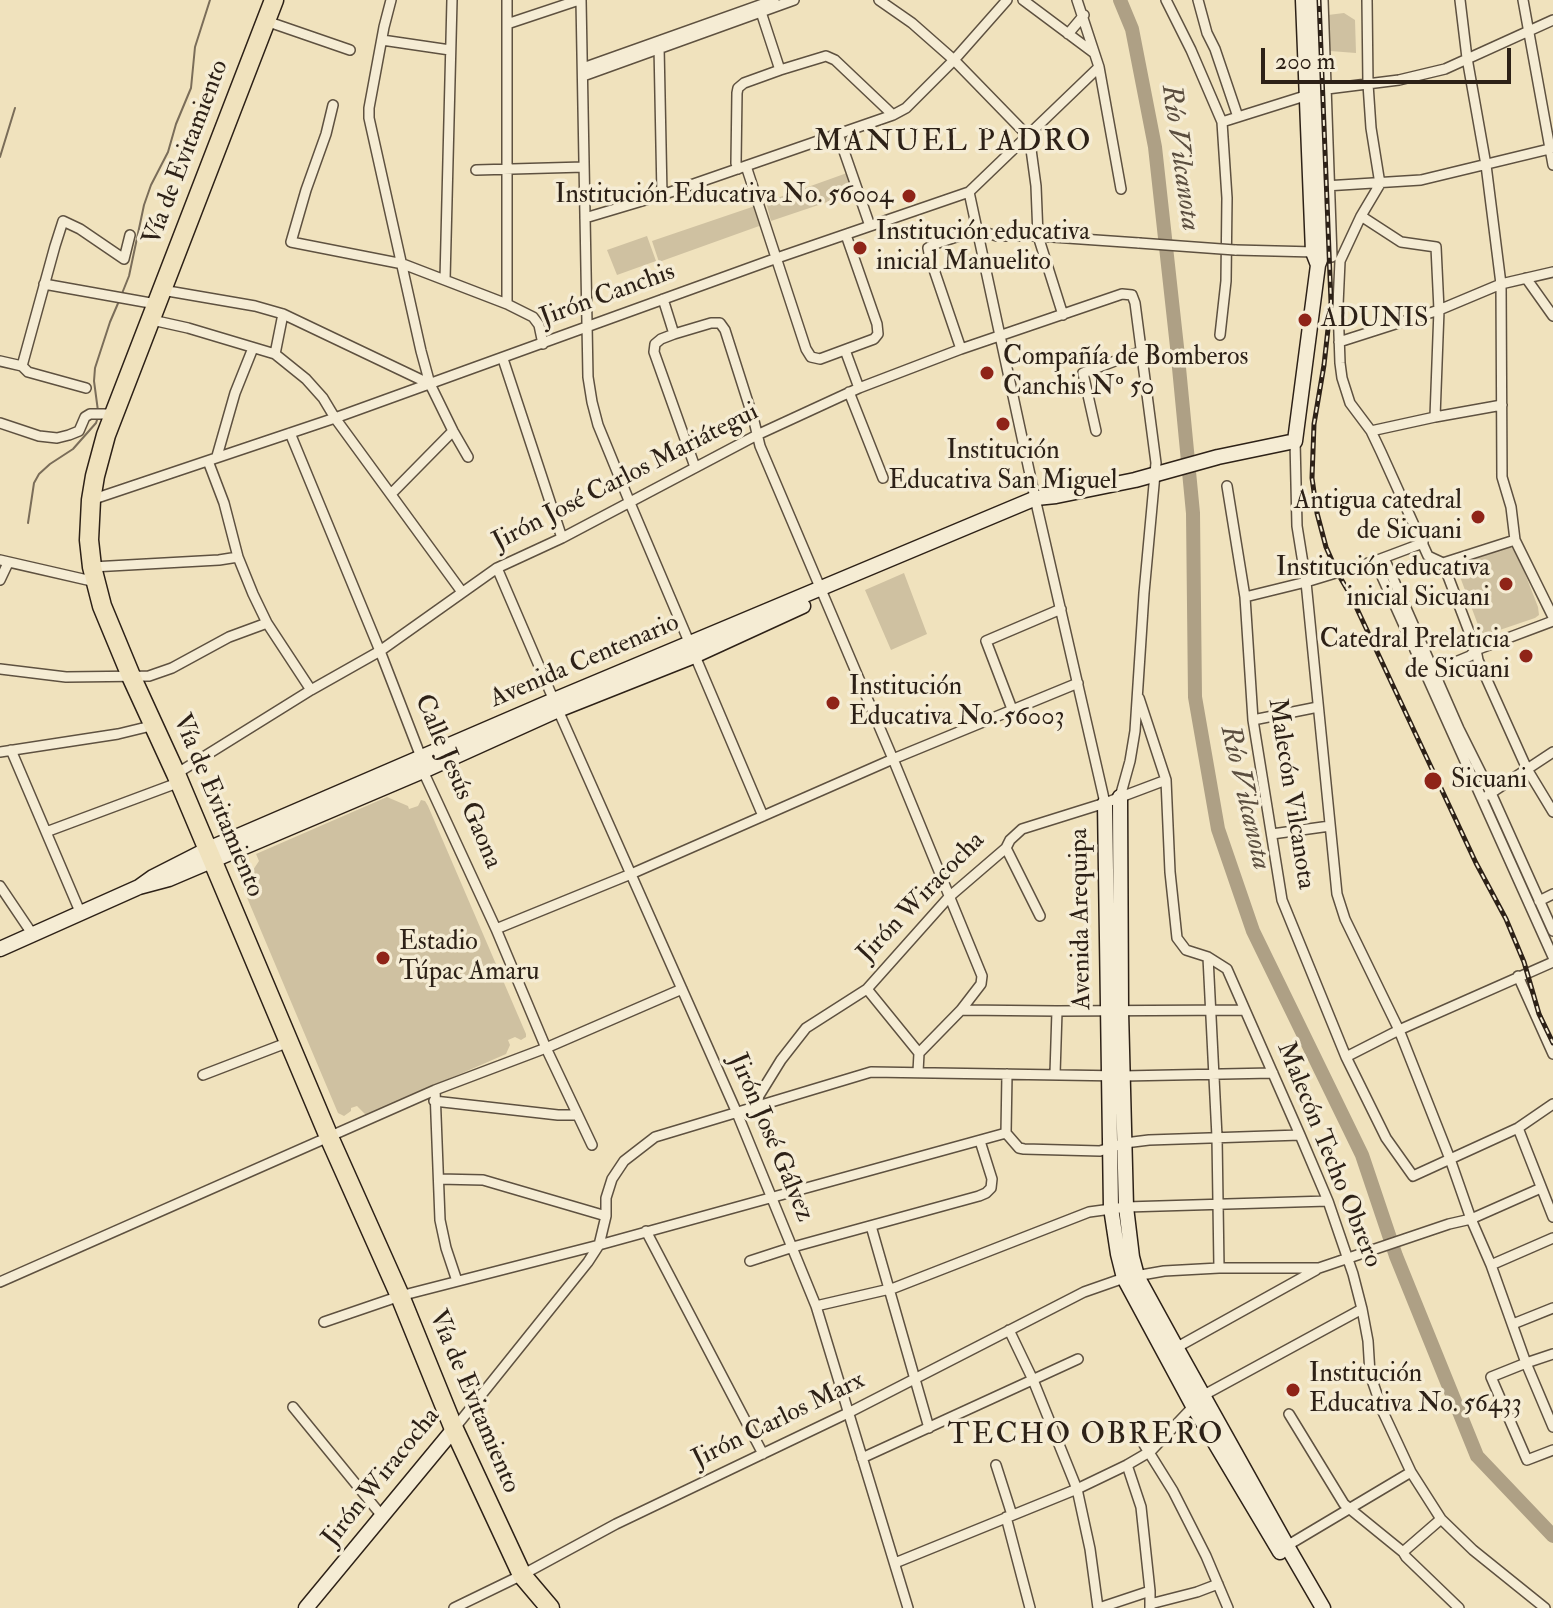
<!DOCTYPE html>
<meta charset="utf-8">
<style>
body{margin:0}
#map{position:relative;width:1553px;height:1608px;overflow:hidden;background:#f0e2bd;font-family:"IM FELL Double Pica",serif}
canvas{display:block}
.scale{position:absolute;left:1261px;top:48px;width:250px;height:36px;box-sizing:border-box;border:4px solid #2d2117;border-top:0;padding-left:10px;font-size:24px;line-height:28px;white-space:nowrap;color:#2d2117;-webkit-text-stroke:6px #f5ecd4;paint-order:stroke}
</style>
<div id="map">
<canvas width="1553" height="1608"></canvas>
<div class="scale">200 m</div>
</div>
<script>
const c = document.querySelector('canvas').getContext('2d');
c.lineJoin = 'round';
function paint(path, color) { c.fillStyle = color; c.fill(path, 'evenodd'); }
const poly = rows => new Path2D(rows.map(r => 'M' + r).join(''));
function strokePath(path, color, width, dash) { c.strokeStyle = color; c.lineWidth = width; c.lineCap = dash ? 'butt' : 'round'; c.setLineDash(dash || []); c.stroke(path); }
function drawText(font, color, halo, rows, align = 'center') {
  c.font = font + ' "IM FELL Double Pica",serif'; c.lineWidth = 7; c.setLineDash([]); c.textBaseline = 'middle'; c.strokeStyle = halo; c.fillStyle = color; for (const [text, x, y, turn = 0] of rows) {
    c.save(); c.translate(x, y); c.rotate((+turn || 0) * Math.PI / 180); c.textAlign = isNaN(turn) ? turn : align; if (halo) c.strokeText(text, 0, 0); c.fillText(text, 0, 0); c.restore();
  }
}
paint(poly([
 [1344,13,1355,20,1356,53,1330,51,1328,15],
 [847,173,854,193,771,221,766,202],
 [755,206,762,225,659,262,652,241],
 [647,236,656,261,617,275,607,250],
 [1509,547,1514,549,1517,553,1538,607,1539,615,1535,618,1485,635,1481,633,1459,574,1459,568,1463,563],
 [904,573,927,634,891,650,865,590],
 [387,797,408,806,409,809,418,806,421,800,425,801,428,806,526,1034,526,1037,521,1040,515,1037,508,1040,510,1045,506,1054,366,1115,357,1106,351,1108,351,1111,344,1116,338,1113,240,881,243,876,249,876,259,861,256,854]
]), '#cfc1a1');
strokePath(poly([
 [0,157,15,108],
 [121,296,129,276,144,205,151,185,168,152,176,124,191,88,195,47,210,0],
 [98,411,94,381,95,368,110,322,119,301],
 [28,523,34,483,39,474,50,464,73,449,96,423,98,417]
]), '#7a6d59', 2);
strokePath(poly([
 [1120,0,1132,29,1155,147,1177,347,1193,513,1195,697,1218,829,1253,931,1362,1155,1396,1256,1477,1456,1553,1536]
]), '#aea085', 14);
const street = poly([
 [391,0,384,27,369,108,369,118,421,351,430,384,453,431,468,457],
 [507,0,507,304],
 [581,0,588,377,592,402,598,425,630,503,763,816],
 [879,0,912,23,954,60,1027,135,1030,142,1036,186,1038,236,1063,315],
 [1023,0,1094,53],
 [1077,0,1099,67,1121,189],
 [1166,0,1191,50,1222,122,1227,198,1226,281,1220,335],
 [1198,0,1207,33,1215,49,1238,117],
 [1323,0,1332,257],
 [1367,0,1368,84,1371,128,1380,184,1361,216,1340,261,1338,305,1340,363,1342,378,1350,403,1371,431,1381,452,1428,556,1443,563],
 [1460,0,1467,58,1486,165,1501,284,1502,477,1511,507,1515,540,1553,617],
 [1523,0,1553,165],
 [760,9,780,70],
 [266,21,350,50],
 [507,24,579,0],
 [1068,34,1084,15],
 [382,40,450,50],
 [659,46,662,195],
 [583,68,774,0],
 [583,76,794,0],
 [333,105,326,134,306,190,291,242,403,264,507,304,533,317,539,325,543,344],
 [1222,122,1327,89,1399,80,1445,69,1553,20],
 [838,134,870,226],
 [746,166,806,349,811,357,820,359,874,339,878,334,877,324,846,235],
 [738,169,736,163,737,93,738,88,744,83,780,70,826,56,835,60,893,115],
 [476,170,584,167],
 [1325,186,1421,180,1553,148],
 [969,192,1037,507,1105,803],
 [1361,216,1401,242,1436,247,1439,310,1435,417],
 [585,218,662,195,893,115,906,108,954,60,1007,0],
 [1235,250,1315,252],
 [1526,278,1553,316],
 [445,280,452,0],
 [44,284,156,304],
 [162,290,255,306,283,314,430,384],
 [663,299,674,334],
 [152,320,188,328,275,354,306,379,323,398,335,418,462,592],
 [1339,342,1439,310,1501,284,1553,272],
 [961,349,930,258,928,248,935,244,977,230,997,236,1038,236,1139,243],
 [845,350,859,388],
 [275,354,283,314],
 [503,359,562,538],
 [0,361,22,366],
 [86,388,28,372,22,366,55,246,63,221,80,229,124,259,130,235],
 [849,392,883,478],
 [0,423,39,436,57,438,69,435,79,431,85,417,90,414,115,414],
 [1096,431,1083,373,1142,351],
 [1371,431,1435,417,1502,405],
 [290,433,380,651,421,757,423,771,496,929,546,1048,592,1145],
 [1295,441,1297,526,1306,582,1337,894,1345,919,1399,1030,1450,1159,1471,1219,1491,1265,1526,1363,1553,1427],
 [217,456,235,393,253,348],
 [208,461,224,503,238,557,253,594,267,623,311,690],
 [695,467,654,352,655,344,661,339,674,334,711,323,720,323,725,330,754,421,760,446,893,759,982,976,981,984,961,1010,919,1053,918,1072],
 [1227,486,1245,597,1253,720,1282,900,1346,1057,1386,1138,1413,1176,1518,1128,1553,1104],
 [391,494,453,431],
 [91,500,335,418,777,258,969,192,1099,67],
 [1384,558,1459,729,1491,793,1553,931],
 [0,560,96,582],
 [1375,561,1553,957],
 [1443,563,1476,650,1478,660,1527,769,1553,812],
 [1443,563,1515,540],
 [92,567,219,560,238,557],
 [497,568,558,710,737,1113,816,1306,908,1608],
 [0,580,8,563],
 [1245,597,1306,582,1375,561,1423,543],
 [0,669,66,677,149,676,172,668,229,637,267,623],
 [1434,671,1470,656,1476,650,1553,621],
 [1139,698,1166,780,1170,872,1177,938,1186,950,1208,957,1227,969,1300,1135,1328,1201,1353,1274,1362,1309,1368,1341,1370,1374,1383,1412,1411,1472,1441,1519,1473,1550,1545,1608],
 [1012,709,986,641,1061,609],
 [1253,720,1318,707],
 [11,750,81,914],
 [0,752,118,734,155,725],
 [176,774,311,690,380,651,497,568,562,538,757,435,859,388,961,349,1122,294,1132,295,1135,303,1156,463,1144,593,1135,731,1130,761,1120,797],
 [1488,795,1553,752],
 [46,832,180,782],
 [1272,834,1330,826],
 [1006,848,1040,916],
 [0,886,33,935],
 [1539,901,1553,894],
 [496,929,631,874,893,759,1078,683],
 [1208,957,1217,1137,1219,1268],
 [1518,976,1553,1054],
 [867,989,919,1053],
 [961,1010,1057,1011,1244,1010],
 [1346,1057,1399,1030,1553,962],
 [1055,1074,1057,1011],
 [203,1075,289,1042],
 [435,1090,440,1220,446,1248,457,1281],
 [434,1101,558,1115,577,1115],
 [752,1107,781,1060,806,1028,867,989,949,897,1006,848,1010,840,1022,829,1105,803,1166,780],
 [1518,1128,1553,1217],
 [1006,1133,1019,1148,1024,1149,1100,1151,1125,1143,1149,1140,1300,1135],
 [1006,1133,1007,1074],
 [439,1179,483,1180,606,1216],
 [871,1226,929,1428],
 [646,1231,763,1454],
 [750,1261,793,1247,979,1196,986,1193,991,1188,992,1179,980,1141],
 [1491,1265,1553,1238],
 [0,1282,435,1090,546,1048,682,989],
 [816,1306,894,1288,1089,1212,1126,1207,1328,1201],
 [324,1322,400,1296,599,1245,1006,1133],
 [1513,1324,1553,1308],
 [1009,1330,1033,1380,1077,1489,1090,1549,1098,1608],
 [1172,1350,1316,1270],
 [1553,1354,1526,1363,1491,1377,1527,1460,1553,1450],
 [293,1407,382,1516],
 [1289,1414,1344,1504,1403,1552,1406,1557,1459,1608],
 [454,1429,588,1262,599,1245,606,1216,606,1198,612,1179,624,1161,655,1137,871,1072,1123,1076,1273,1073],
 [1140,1438,1173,1491,1206,1556,1228,1608],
 [862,1458,1078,1359],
 [996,1465,1012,1515],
 [1127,1465,1141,1507,1150,1591,1150,1608],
 [1006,1517,1030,1608],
 [1285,1547,1411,1472],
 [1403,1552,1441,1519],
 [895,1563,1077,1489,1127,1465,1151,1451,1204,1395,1362,1309],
 [1150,1604,1197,1592,1218,1584],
 [454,1608,522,1575,616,1524,850,1412,1084,1292,1124,1278,1164,1271,1219,1268,1319,1268,1449,1224,1471,1219,1541,1188],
 [1099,1608,1150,1591]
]);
const secondary = poly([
 [1303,0,1313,252,1318,265],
 [1120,797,1121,1011,1126,1207,1132,1257,1137,1276,1176,1347,1287,1546,1323,1608],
 [1105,803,1111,1208,1118,1254,1124,1278,1193,1406,1280,1552],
 [139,887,153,877,208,849,554,700,1036,498,1056,496,1135,480,1218,457,1295,441,1318,265,1323,252,1313,0],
 [0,949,139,887,169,879,423,771,558,710,694,656,803,606],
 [306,1608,454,1429]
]);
const highway = poly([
 [274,0,106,435,95,476,91,500,89,540,92,567,102,606,131,676,176,774,329,1137,400,1296,454,1429,522,1575,550,1608]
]);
strokePath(street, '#5e5140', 12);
strokePath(secondary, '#2d2117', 17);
strokePath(highway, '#2d2117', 21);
strokePath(street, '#f5ecd4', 9);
strokePath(secondary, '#f5ecd4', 14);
strokePath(highway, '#f0e2bd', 18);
const rail = poly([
 [1319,0,1331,302,1324,365,1314,424,1312,478,1317,513,1326,547,1337,572,1351,596,1476,863,1506,919,1524,962,1539,1014,1553,1043]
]);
strokePath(rail, '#2d2117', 5);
strokePath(rail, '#f5ecd4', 2, [6]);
const streetBridge = poly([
 [1139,243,1235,250]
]);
strokePath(streetBridge, '#5e5140', 12, []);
strokePath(streetBridge, '#f5ecd4', 9);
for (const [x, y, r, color] of [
 [909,196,8,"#8f2418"],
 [860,248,8,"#8f2418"],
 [1305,320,8,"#8f2418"],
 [987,373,8,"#8f2418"],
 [1003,424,8,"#8f2418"],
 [1478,517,8,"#8f2418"],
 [1506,584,8,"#8f2418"],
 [1526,656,8,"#8f2418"],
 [833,703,8,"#8f2418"],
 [1433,781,10,"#8f2418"],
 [383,958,8,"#8f2418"],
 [1293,1390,8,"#8f2418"]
]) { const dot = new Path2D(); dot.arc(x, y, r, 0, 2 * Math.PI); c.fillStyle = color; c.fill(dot); strokePath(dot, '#f5ecd4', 3); }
drawText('26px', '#2d2117', '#f5ecd4', [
 ["Vía de Evitamiento",187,153,-69],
 ["Jirón Canchis",608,296,-20],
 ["Jirón José Carlos Mariátegui",626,478,-27],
 ["Avenida Centenario",585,662,-23],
 ["Calle Jesús Gaona",457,782,67],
 ["Malecón Vilcanota",1290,794,81],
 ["Vía de Evitamiento",217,806,67],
 ["Jirón Wiracocha",922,898,-46],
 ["Avenida Arequipa",1082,919,-91],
 ["Jirón José Gálvez",770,1138,67],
 ["Malecón Techo Obrero",1328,1155,68],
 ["Vía de Evitamiento",473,1402,67],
 ["Jirón Carlos Marx",779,1421,-26],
 ["Jirón Wiracocha",382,1478,-51]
]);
drawText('26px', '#2d2117', '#f5ecd4', [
 ["Institución Educativa No. 56004",893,196,"right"],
 ["Institución educativa",876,233],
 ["inicial Manuelito",876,263],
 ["ADUNIS",1321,320],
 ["Compañía de Bomberos",1003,358],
 ["Canchis Nº 50",1003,388],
 ["Institución",1003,452,"center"],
 ["Educativa San Miguel",1003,482,"center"],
 ["Antigua catedral",1462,502,"right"],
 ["de Sicuani",1462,532,"right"],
 ["Institución educativa",1490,569,"right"],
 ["inicial Sicuani",1490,599,"right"],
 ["Catedral Prelaticia",1510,641,"right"],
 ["de Sicuani",1510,671,"right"],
 ["Institución",849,688],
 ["Educativa No. 56003",849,718],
 ["Sicuani",1451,781],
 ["Estadio",399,943],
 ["Túpac Amaru",399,973],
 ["Institución",1309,1375],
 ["Educativa No. 56433",1309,1405]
], 'left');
drawText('italic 28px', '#5a4d3e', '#f5ecd4', [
 ["Río Vilcanota",1179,158,82],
 ["Río Vilcanota",1244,798,77]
]);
c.letterSpacing = '2px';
drawText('30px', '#2d2117', '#f5ecd4', [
 ["MANUEL PADRO",953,144],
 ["TECHO OBRERO",1086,1437]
]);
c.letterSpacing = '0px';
</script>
